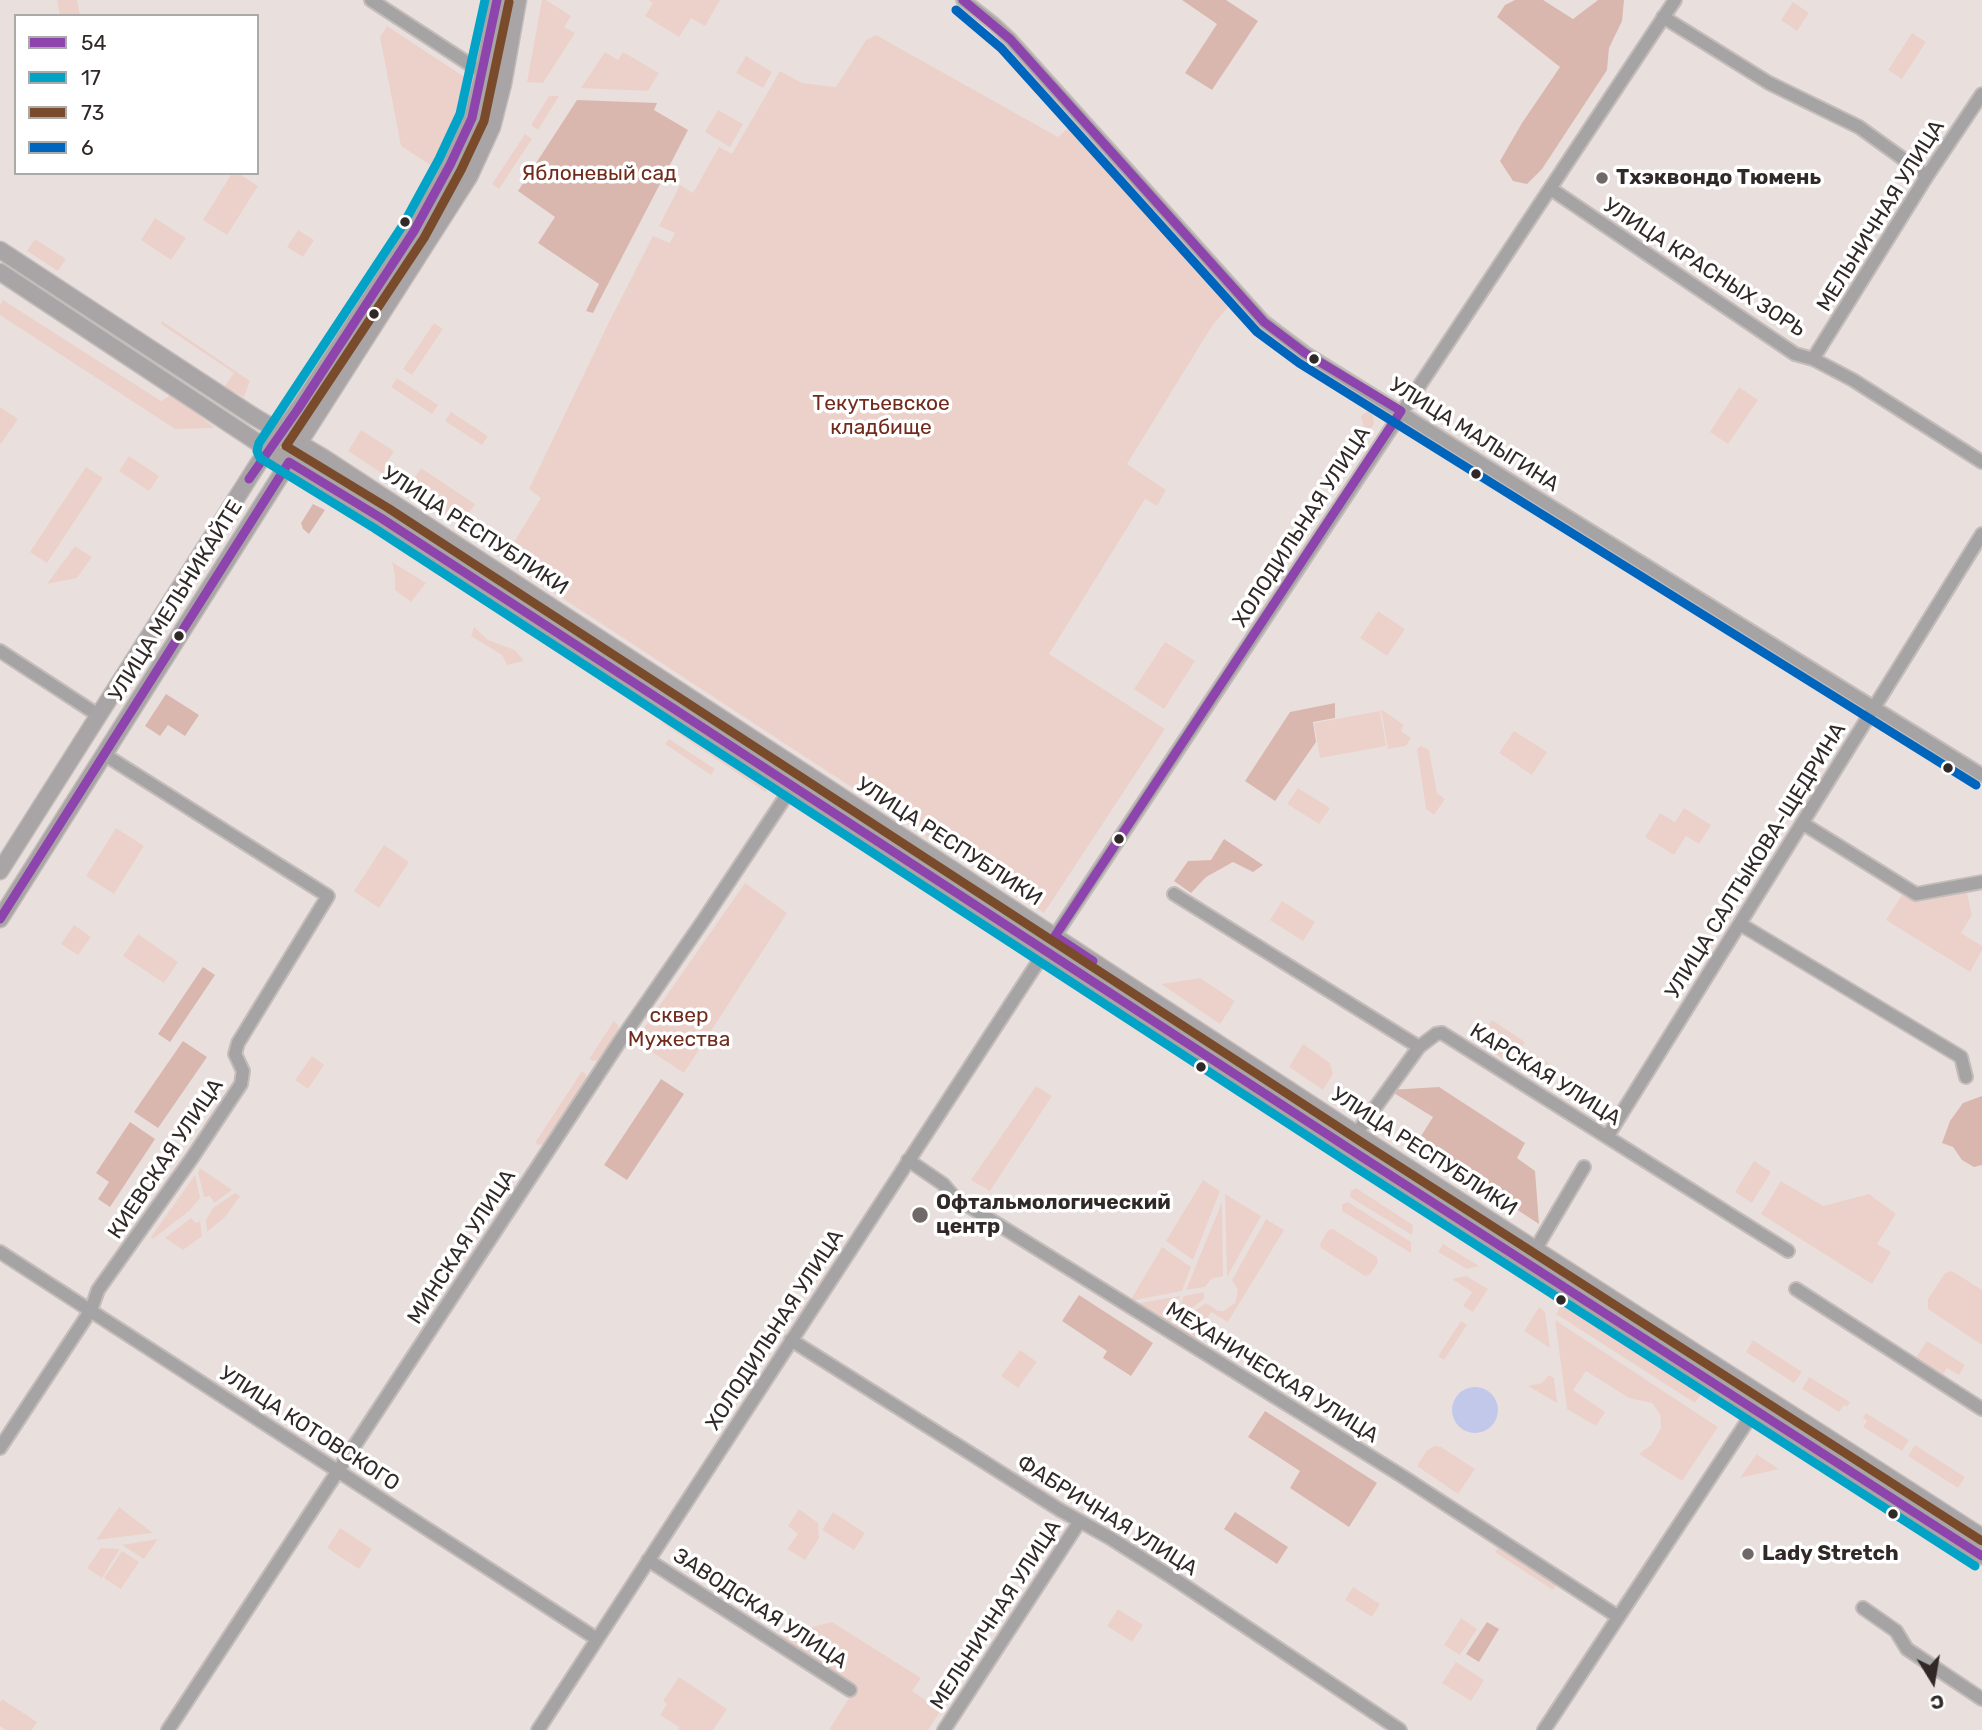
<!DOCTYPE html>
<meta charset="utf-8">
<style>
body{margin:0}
#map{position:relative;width:1982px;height:1730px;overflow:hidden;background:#e9e0dd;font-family:Rubik,sans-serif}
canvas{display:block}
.legend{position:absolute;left:14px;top:14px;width:245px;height:161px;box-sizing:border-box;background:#fff;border:2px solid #aca9a9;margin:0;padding:9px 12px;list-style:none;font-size:21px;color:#302928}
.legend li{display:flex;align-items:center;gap:14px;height:35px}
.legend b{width:35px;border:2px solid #aca9a9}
.north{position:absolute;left:1898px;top:1646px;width:70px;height:70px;-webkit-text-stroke:5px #fff;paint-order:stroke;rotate:169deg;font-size:19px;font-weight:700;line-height:28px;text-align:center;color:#302928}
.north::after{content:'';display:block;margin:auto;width:24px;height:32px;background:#302928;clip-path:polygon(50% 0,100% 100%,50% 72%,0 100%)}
</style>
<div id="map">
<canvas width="1982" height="1730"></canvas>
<ul class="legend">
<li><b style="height:9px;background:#8e44ad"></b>54</li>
<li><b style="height:9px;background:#02a3c6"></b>17</li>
<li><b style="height:9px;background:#7a4b2a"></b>73</li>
<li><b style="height:9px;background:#0065bd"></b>6</li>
</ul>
<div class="north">С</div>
</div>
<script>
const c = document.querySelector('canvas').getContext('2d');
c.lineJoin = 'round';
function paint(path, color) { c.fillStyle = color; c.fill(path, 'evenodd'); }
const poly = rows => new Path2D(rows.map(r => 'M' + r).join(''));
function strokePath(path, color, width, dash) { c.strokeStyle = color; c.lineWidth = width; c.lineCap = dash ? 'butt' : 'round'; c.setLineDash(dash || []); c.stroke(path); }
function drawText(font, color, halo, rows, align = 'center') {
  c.font = font + ' Rubik,sans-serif'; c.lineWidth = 7; c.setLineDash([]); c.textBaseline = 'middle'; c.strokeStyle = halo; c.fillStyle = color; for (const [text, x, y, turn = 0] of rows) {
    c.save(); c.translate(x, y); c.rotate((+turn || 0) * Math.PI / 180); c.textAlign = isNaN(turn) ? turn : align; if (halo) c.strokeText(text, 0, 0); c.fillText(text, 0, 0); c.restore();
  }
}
paint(poly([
 [57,0,77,0,80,16,60,16],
 [542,0,546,0,571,16,564,27,575,33,543,83,527,82],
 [648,0,720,0,705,26,691,18,679,37,645,16,653,3],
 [1793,2,1809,13,1797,31,1781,20],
 [387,26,466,78,458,111,432,166,401,146,380,37],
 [1912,33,1926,42,1902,79,1888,70],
 [876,35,1058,137,1068,128,1228,307,1212,326,1127,464,1166,490,1157,506,1145,499,1049,654,1165,729,1044,913,498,556,504,547,509,550,541,498,529,489,609,322,653,236,670,243,675,233,659,226,680,185,693,193,719,147,732,154,780,71,802,83,836,87,866,40],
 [605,52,618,60,623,52,659,73,648,91,581,88],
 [746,56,772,72,763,88,736,73],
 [549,96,559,96,538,130,531,125],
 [718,110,743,124,730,147,705,132],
 [525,134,532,139,499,189,492,184],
 [232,173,238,173,258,186,227,235,203,220],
 [155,218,186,238,171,260,141,240],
 [298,230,314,240,303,257,287,247],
 [35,239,66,259,58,271,27,251],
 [3,300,161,401,172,394,215,428,175,429,0,315,0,305],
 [162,321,250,381,244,397,224,387,234,373,161,324],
 [434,323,443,329,412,375,403,369],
 [397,378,438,405,432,414,391,387],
 [1739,387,1758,400,1728,444,1710,432],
 [0,407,18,419,0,445],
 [1368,411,1373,415,1374,424,1355,453,1351,446,1364,427,1361,416],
 [451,412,488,436,482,445,445,421],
 [361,430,394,451,384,467,410,484,421,468,475,504,461,525,348,451],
 [129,456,159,476,149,491,119,471],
 [86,467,103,478,47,563,30,552],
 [75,546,92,557,77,578,47,584],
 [392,562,426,583,411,602,395,590,395,576],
 [1378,611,1405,629,1387,656,1360,638],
 [474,627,488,640,515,650,524,661,507,665,502,655,471,636],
 [1165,642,1195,661,1164,709,1134,689],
 [1381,709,1404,725,1401,731,1411,738,1406,746,1388,749],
 [1380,711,1386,746,1320,758,1314,723],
 [672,719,708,743,718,756,765,786,767,793,661,722],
 [1514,731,1547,752,1532,775,1499,753],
 [669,739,715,769,711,775,665,744],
 [1421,746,1429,750,1437,793,1445,799,1434,815,1426,809,1417,749],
 [1298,788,1330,808,1319,824,1287,804],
 [1684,808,1711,825,1699,844,1686,836,1674,855,1645,837,1660,813,1675,822],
 [116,828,144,846,114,894,86,876],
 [384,845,409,862,379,908,354,891],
 [745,883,787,913,684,1073,635,1041],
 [1966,889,1972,915,1961,933,1982,946,1982,950,1970,972,1886,920,1902,895,1912,899],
 [1282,901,1315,922,1303,941,1270,920],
 [74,925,91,937,78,955,61,944],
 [138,934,178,962,164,983,123,956],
 [1200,978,1235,1001,1220,1024,1161,984],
 [1492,1020,1525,1042,1511,1064,1477,1042],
 [614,1021,618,1025,618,1032,599,1060,593,1061,589,1059],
 [1303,1044,1330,1063,1333,1074,1323,1090,1289,1067],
 [1525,1048,1557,1069,1546,1085,1515,1065],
 [312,1056,324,1065,308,1089,295,1080],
 [582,1071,586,1075,587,1082,546,1144,539,1145,535,1143],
 [1036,1086,1052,1096,990,1191,971,1180],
 [1754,1161,1771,1172,1752,1203,1735,1192],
 [200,1168,232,1190,214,1203,210,1196,204,1197,198,1172],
 [195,1175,200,1198,189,1211,153,1239,151,1237],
 [1203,1180,1220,1191,1193,1260,1166,1241],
 [1781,1181,1823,1206,1869,1194,1896,1214,1877,1244,1891,1252,1872,1284,1761,1214],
 [1356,1188,1413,1225,1412,1235,1350,1197,1351,1191],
 [235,1193,240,1196,226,1216,207,1232,206,1220,213,1208],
 [1225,1194,1261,1216,1227,1277],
 [1222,1202,1223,1276,1211,1279,1205,1287,1186,1290],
 [1348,1202,1411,1242,1411,1253,1342,1211,1342,1204],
 [191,1218,196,1223,200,1221,202,1236,183,1250,165,1238],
 [1266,1219,1284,1230,1228,1322,1211,1312,1194,1340,1172,1326,1206,1303,1218,1311,1224,1311,1235,1303,1238,1290,1232,1280],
 [1333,1229,1377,1257,1378,1263,1370,1274,1365,1276,1321,1248,1320,1244,1328,1230],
 [1443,1244,1479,1266,1467,1269,1438,1252],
 [1162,1247,1191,1267,1182,1291,1130,1301],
 [1952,1271,1982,1290,1982,1345,1928,1309,1928,1299,1945,1273],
 [1466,1276,1488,1289,1473,1312,1463,1306,1472,1292,1452,1279],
 [1204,1292,1204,1299,1174,1321,1184,1296],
 [1180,1296,1169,1324,1135,1304],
 [1562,1304,1702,1392,1695,1403,1556,1314],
 [1539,1307,1545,1312,1550,1348,1524,1331],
 [1555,1320,1718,1427,1682,1481,1639,1454,1651,1445,1661,1428,1660,1414,1652,1403,1629,1398,1586,1371,1573,1390,1605,1412,1596,1426,1567,1409],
 [1461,1321,1467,1325,1444,1360,1438,1356],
 [1753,1340,1802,1372,1794,1383,1746,1352],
 [1927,1341,1965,1365,1959,1375,1947,1368,1940,1379,1913,1362],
 [1020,1350,1037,1362,1018,1388,1001,1376],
 [1549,1375,1554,1378,1557,1403,1528,1386,1542,1383],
 [1809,1377,1850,1402,1847,1407,1844,1405,1839,1412,1802,1389],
 [1866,1413,1909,1440,1902,1451,1863,1427,1867,1421,1863,1418],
 [1915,1445,1965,1477,1958,1488,1908,1456],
 [1435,1446,1441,1447,1475,1469,1458,1494,1417,1466,1427,1450],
 [1756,1454,1779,1469,1740,1478,1756,1455],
 [119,1507,153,1533,96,1540],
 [799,1509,818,1523,819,1538,805,1560,787,1549,798,1534,788,1526],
 [833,1512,865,1533,854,1550,822,1530],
 [340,1528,372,1549,359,1569,327,1548],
 [158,1539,144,1559,122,1545],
 [101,1548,120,1549,102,1578,87,1568],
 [1498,1548,1556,1585,1553,1590,1495,1552],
 [122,1551,139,1562,121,1589,104,1578],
 [1353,1587,1380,1604,1372,1617,1345,1600],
 [1118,1609,1143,1625,1132,1642,1107,1626],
 [1461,1618,1477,1629,1460,1655,1444,1645],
 [832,1622,921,1678,912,1691,941,1710,928,1730,829,1730,854,1690,772,1637],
 [1456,1662,1484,1680,1471,1701,1442,1683],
 [679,1677,727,1709,713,1730,678,1730,679,1727,660,1715,667,1704,663,1701],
 [2,1699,37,1722,32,1730,6,1730,0,1726,0,1702]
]), '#ecd1ca');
paint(poly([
 [1182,0,1226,0,1258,21,1212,90,1185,73,1217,24],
 [1515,0,1543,0,1573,19,1598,0,1624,0,1622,21,1609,48,1607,70,1542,169,1527,184,1513,181,1500,161,1522,123,1560,67,1497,17,1505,5],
 [577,100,657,103,654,110,688,130,593,313,586,311,599,284,538,243,555,217,518,191],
 [313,504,325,510,309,534,303,529,301,523],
 [166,694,199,715,185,736,168,725,160,736,145,726],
 [1335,703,1335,718,1313,722,1316,742,1275,801,1245,781,1290,712],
 [1224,839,1263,865,1253,872,1233,862,1206,877,1191,893,1174,881,1188,861,1211,860],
 [203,967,215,975,170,1042,158,1034],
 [183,1041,207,1057,158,1128,134,1112],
 [661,1079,684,1094,627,1180,604,1165],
 [1439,1087,1525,1143,1517,1158,1535,1171,1539,1224,1416,1144,1433,1117,1389,1090],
 [1982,1096,1982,1165,1974,1167,1962,1160,1953,1147,1942,1143,1950,1121,1963,1103],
 [130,1122,155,1139,110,1207,98,1199,109,1182,96,1173],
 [1079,1295,1153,1343,1131,1376,1103,1358,1107,1351,1062,1321],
 [1265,1411,1377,1483,1349,1527,1290,1488,1300,1471,1248,1437],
 [1235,1512,1288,1547,1277,1564,1224,1529],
 [1487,1622,1499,1629,1479,1662,1466,1654]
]), '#dab7ae');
paint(poly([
 '1452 1410a23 23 0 1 1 46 0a23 23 0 1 1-46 0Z'
]), '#c2c8ea');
const minor = poly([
 [371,0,483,73],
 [963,0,994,24,1010,39,1264,322,1305,353,1982,775],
 [1663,17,1769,83,1859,127,1927,176],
 [1551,189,1795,354,1813,359,1853,380,1982,462],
 [1813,359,1927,176,1982,94],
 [0,651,98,715],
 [1802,823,1916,894,1982,882],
 [1174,894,1419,1047,1436,1034,1442,1033,1788,1251],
 [1740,924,1961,1057,1966,1077],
 [1356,1134,1419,1047],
 [1607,1137,1982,534],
 [908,1160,943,1184,954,1197,1402,1476,1617,1616],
 [1535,1250,1584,1167],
 [0,1252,597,1639],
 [1796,1289,1982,1409],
 [791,1340,1060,1510,1110,1538,1173,1578,1400,1730],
 [0,1448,91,1310,98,1290,192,1158,241,1084,243,1071,235,1054,238,1043,328,896,105,755],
 [648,1560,850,1690],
 [1863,1608,1896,1631,1907,1649,1982,1699],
 [168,1730,620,1041,703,921,792,787],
 [538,1730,1068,916,1675,0],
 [944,1730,1080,1521],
 [1544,1730,1760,1402]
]);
const major = poly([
 [0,250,253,416,324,458,1370,1143,1982,1537],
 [0,272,269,450,381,518,1362,1157,1982,1556],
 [0,871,258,464,298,409,414,231,450,165,472,118,483,73,497,0],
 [0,919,279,478,299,443,469,177,492,127,503,84,518,0]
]);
strokePath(minor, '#c3bcba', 16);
strokePath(major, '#c3bcba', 19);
strokePath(minor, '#a5a3a3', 12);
strokePath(major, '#a9a5a6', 16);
strokePath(poly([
 [963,0,1010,39,1264,322,1305,353,1401,411,1055,936,1093,961],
 [249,479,298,409,414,231,450,165,472,118,497,0],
 [0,919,289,462,381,518,1362,1157,1982,1556]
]), '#8e44ad', 9);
strokePath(poly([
 [485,0,460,114,439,159,403,225,259,443,257,451,260,458,374,528,1355,1167,1975,1566]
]), '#02a3c6', 9);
strokePath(poly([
 [509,2,484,121,461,170,424,238,286,446,388,508,1369,1147,1982,1541]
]), '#7a4b2a', 9);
strokePath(poly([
 [956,10,1001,48,1257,332,1299,363,1976,785]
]), '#0065bd', 9);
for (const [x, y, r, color] of [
 [1602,178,7,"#716967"],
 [405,222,6,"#302928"],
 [374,314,6,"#302928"],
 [1314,359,6,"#302928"],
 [1476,474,6,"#302928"],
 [179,636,6,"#302928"],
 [1948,768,6,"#302928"],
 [1119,839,6,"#302928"],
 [1201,1067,6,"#302928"],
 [920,1215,9,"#716967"],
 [1561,1300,6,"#302928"],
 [1893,1514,6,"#302928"],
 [1748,1554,7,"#716967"]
]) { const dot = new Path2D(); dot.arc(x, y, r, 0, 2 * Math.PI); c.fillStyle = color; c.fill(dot); strokePath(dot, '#fff', 2.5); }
drawText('21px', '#712b1c', '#fff', [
 ["Яблоневый сад",599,174],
 ["Текутьевское",881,404],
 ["кладбище",881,428],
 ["сквер",679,1016],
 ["Мужества",679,1040]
]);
drawText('bold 21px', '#302928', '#fff', [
 ["Тхэквондо Тюмень",1616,178],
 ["Офтальмологический",936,1203],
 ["центр",936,1227],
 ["Lady Stretch",1762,1554]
], 'left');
drawText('21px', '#302928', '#fff', [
 ["МЕЛЬНИЧНАЯ УЛИЦА",1881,216,-58],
 ["УЛИЦА КРАСНЫХ ЗОРЬ",1704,268,33],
 ["УЛИЦА МАЛЫГИНА",1474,435,32],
 ["ХОЛОДИЛЬНАЯ УЛИЦА",1302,527,-57],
 ["УЛИЦА РЕСПУБЛИКИ",475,531,33],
 ["УЛИЦА МЕЛЬНИКАЙТЕ",176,601,-58],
 ["УЛИЦА РЕСПУБЛИКИ",949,842,33],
 ["УЛИЦА САЛТЫКОВА-ЩЕДРИНА",1756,861,-58],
 ["КАРСКАЯ УЛИЦА",1545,1075,32],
 ["УЛИЦА РЕСПУБЛИКИ",1424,1152,33],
 ["КИЕВСКАЯ УЛИЦА",166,1159,-56],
 ["МИНСКАЯ УЛИЦА",462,1247,-57],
 ["ХОЛОДИЛЬНАЯ УЛИЦА",775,1330,-57],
 ["МЕХАНИЧЕСКАЯ УЛИЦА",1272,1373,32],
 ["УЛИЦА КОТОВСКОГО",309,1429,33],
 ["ФАБРИЧНАЯ УЛИЦА",1107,1516,32],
 ["ЗАВОДСКАЯ УЛИЦА",760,1609,33],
 ["МЕЛЬНИЧНАЯ УЛИЦА",996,1615,-57]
]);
</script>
